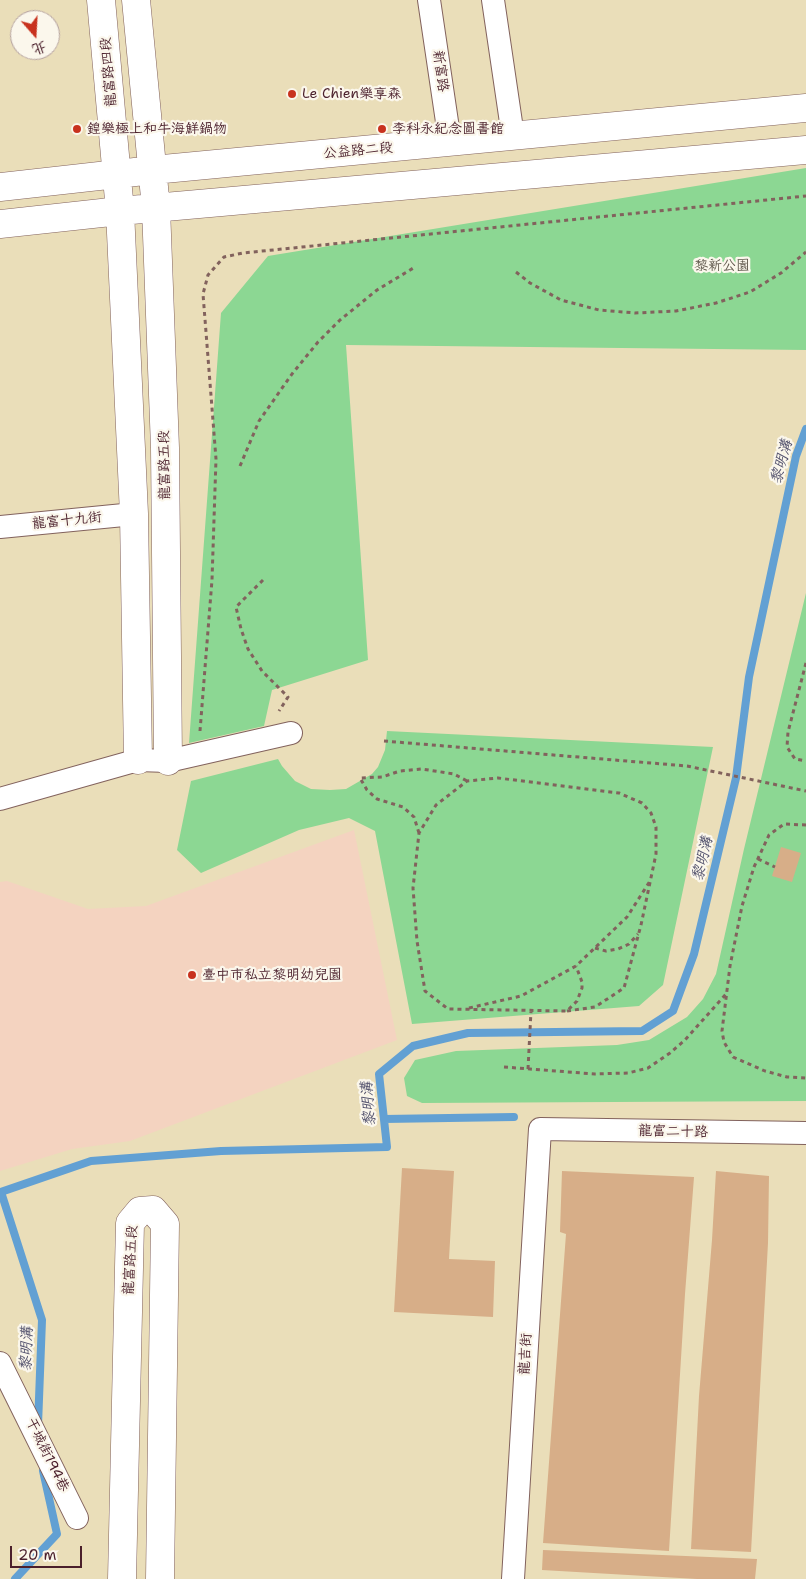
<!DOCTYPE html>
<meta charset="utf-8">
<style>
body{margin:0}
#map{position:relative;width:806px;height:1579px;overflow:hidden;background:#eadeb9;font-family:"Shantell Sans","LXGW WenKai TC",sans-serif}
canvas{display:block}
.north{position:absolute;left:10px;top:10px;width:50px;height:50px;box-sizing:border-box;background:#fbf7ec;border:1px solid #b4a19f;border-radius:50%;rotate:161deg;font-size:14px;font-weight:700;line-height:20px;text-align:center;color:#4a1f2b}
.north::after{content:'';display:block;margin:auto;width:18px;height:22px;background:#c8321e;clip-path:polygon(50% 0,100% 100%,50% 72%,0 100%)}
.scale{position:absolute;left:10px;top:1546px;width:72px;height:22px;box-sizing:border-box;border:2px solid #4a1f2b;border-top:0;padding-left:6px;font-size:15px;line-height:18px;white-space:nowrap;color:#4a1f2b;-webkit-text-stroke:4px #fbf7ec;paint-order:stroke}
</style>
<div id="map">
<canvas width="806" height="1579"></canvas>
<div class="north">北</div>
<div class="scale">20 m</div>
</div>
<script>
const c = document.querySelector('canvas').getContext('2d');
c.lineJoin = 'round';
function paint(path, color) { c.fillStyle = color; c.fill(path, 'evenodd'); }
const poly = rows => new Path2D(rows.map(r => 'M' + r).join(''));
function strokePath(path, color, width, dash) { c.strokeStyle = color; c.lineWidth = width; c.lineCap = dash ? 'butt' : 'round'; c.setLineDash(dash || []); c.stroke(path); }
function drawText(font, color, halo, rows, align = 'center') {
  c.font = font + ' "Shantell Sans","LXGW WenKai TC",sans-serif'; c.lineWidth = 4.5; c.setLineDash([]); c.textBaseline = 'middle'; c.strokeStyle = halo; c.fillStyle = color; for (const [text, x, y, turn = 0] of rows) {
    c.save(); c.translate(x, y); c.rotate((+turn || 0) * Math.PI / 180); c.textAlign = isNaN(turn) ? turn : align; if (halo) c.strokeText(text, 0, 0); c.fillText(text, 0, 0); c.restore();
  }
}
paint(poly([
 [354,830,397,1040,130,1141,72,1149,0,1171,0,882,7,881,88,909,146,906]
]), '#f4d3c0');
paint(poly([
 [806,168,806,350,346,345,368,660,272,690,264,726,189,743,221,313,268,256],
 [806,593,806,1101,422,1103,407,1096,404,1078,415,1060,456,1051,617,1045,649,1040,687,1017,703,999,716,974,744,849],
 [387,731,713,747,663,985,639,1006,412,1024,375,831,349,818,299,830,201,873,177,850,191,781,278,759,282,766,295,781,311,789,330,790,346,789,372,774,378,767,385,750]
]), '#8cd793');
strokePath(poly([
 [384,1119,514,1117],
 [38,1425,42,1320,1,1192,91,1161,221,1151,387,1147,379,1074,413,1046,468,1033,642,1031,673,1011,694,954,736,778,749,677,796,456,806,429],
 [15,1579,57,1534,43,1471]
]), '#62a0d3', 8);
paint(poly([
 [781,847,801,853,792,882,772,876],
 [402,1168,454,1171,449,1259,495,1261,493,1317,394,1312],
 [562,1171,694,1177,685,1294,669,1551,543,1543,566,1234,560,1232],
 [716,1171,769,1176,768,1243,751,1552,691,1549,699,1396,712,1240],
 [543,1550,757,1559,755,1579,697,1579,542,1570]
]), '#d7ae88');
const street = poly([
 [429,0,450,142],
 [493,0,513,136],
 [0,527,134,514],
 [0,799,138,760,168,761,291,733],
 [0,1363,77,1518],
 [513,1579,540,1129,806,1133]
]);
const secondary = poly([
 [101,0,120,211,134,514,138,760],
 [136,0,156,208,165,448,168,761],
 [0,187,153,170,806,108],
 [0,224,120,211,806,150],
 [122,1579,130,1223,140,1211,153,1210,165,1224,160,1579]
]);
strokePath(street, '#82625d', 24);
strokePath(secondary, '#82625d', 29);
strokePath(poly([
 [516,272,530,283,561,300,599,310,635,313,676,311,716,303,750,292,781,273,806,252],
 [240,466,259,421,292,374,318,342,340,320,377,290,415,267],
 [263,580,236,607,241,629,248,649,262,671,288,697,279,711],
 [806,663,788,732,787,747,795,759,806,761],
 [200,731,212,580,216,459,203,294,208,275,224,257,243,253,806,196],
 [384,741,687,766,806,791],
 [806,825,784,824,769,835,754,867,742,906,730,966,722,1031,724,1042,733,1057,765,1071,787,1077,806,1078],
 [419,833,414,817,403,807,377,799,367,790,360,778,382,777,400,771,422,769,454,774,467,781],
 [758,859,775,867],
 [595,948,606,951,618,949,629,944,638,934],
 [469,1008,521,996,576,966,627,917,650,881],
 [567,1011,595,1007,624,988,641,925,656,854,656,827,651,813,642,803,619,793,498,778,467,781,436,805,419,833,413,888,417,941,425,991,448,1009,567,1011,577,1001,582,988,582,982,576,966],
 [504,1067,595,1074,628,1073,648,1068,670,1053,685,1040,726,994],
 [528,1069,531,1011]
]), '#82625d', 3, [4, 4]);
strokePath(street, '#fff', 22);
strokePath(secondary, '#fff', 28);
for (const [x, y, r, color] of [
 [292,94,5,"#c8321e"],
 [77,129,5,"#c8321e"],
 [382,129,5,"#c8321e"],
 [192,975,5,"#c8321e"]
]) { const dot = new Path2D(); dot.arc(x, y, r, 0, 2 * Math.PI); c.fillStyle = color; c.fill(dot); strokePath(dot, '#fbf7ec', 2); }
drawText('14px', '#4a1f2b', '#fbf7ec', [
 ["新富路",440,71,82],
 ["龍富路四段",109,72,-95],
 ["公益路二段",358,151,-5],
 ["龍富路五段",165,465,-91],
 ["龍富十九街",67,521,-6],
 ["龍富二十路",673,1132,1],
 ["龍富路五段",131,1260,-87],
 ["龍吉街",526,1354,-87],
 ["干城街194巷",47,1455,64]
]);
drawText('14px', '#4a1f2b', '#fbf7ec', [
 ["Le Chien樂享森",302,94],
 ["鍠樂極上和牛海鮮鍋物",87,129],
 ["李科永紀念圖書館",392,129],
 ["臺中市私立黎明幼兒園",202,975]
], 'left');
drawText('14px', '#5e564a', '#fbf7ec', [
 ["黎新公園",722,266]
]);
drawText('italic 15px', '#54536e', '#fbf7ec', [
 ["黎明溝",782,462,-75],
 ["黎明溝",703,859,-77],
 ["黎明溝",369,1104,-95],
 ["黎明溝",27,1349,-88]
]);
</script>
